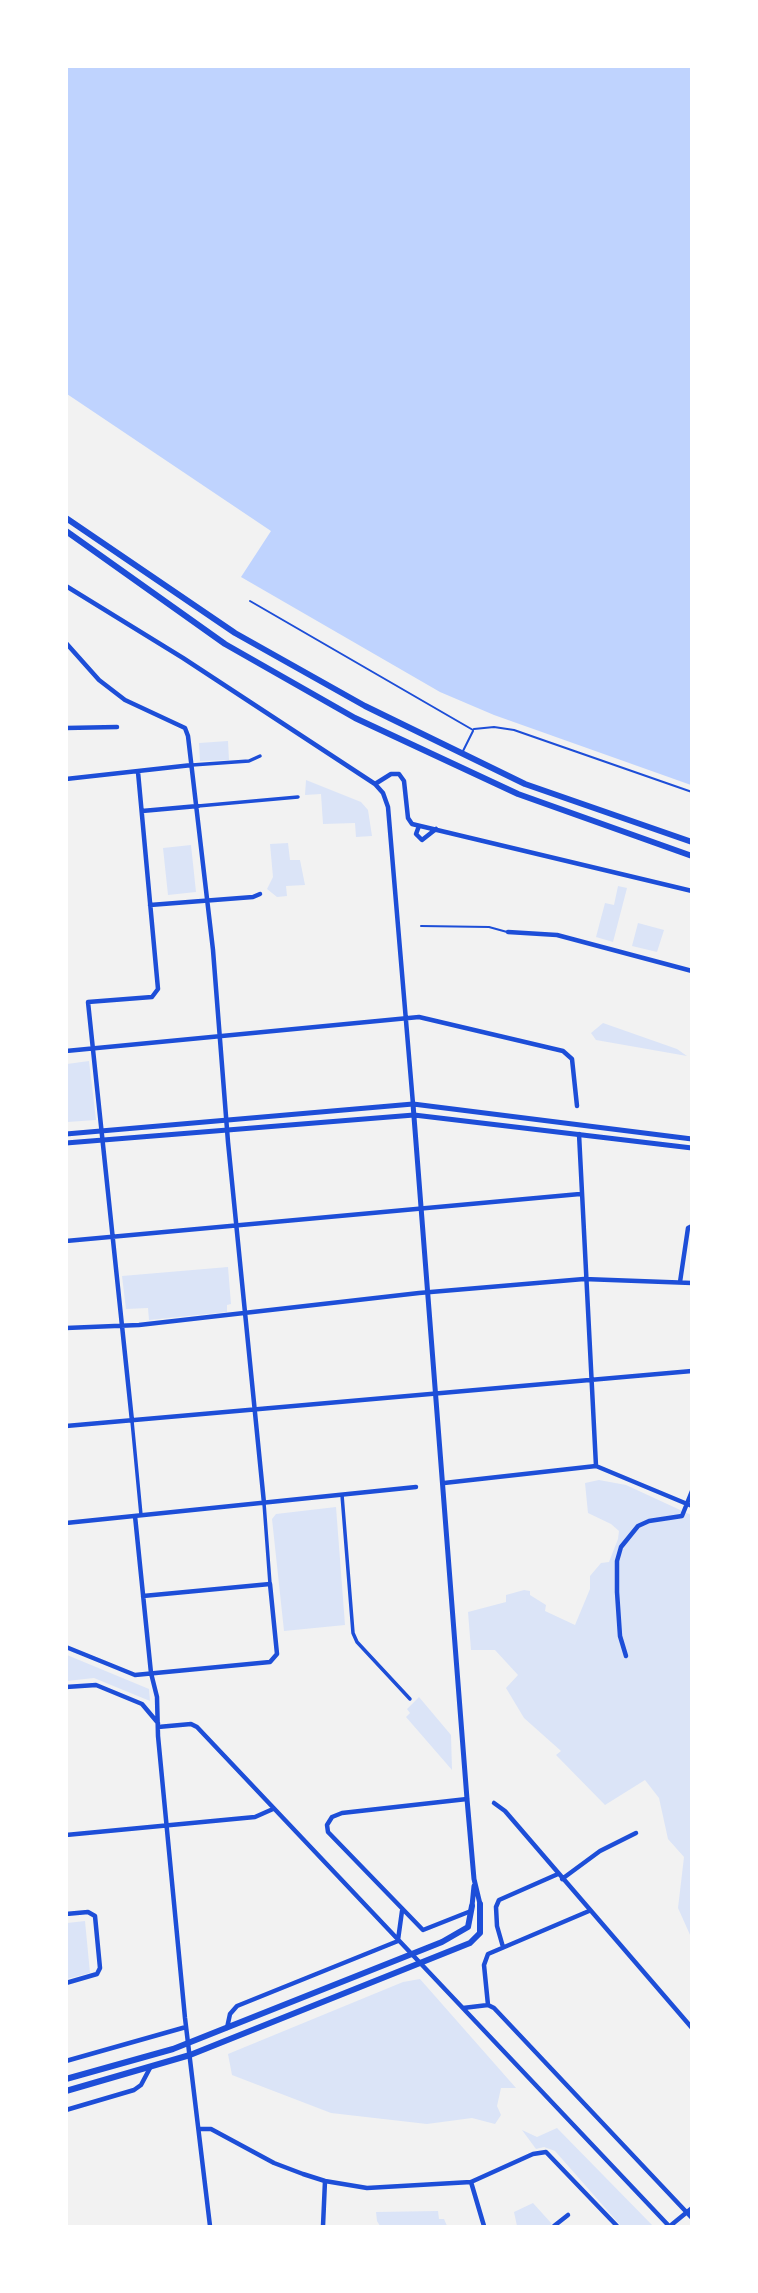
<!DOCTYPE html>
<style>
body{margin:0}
#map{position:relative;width:758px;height:2293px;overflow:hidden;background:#f2f2f2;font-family:Raleway,sans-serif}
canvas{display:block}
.frame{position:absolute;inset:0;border:68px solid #fff;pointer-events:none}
</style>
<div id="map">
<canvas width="758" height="2293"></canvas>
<div class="frame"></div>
</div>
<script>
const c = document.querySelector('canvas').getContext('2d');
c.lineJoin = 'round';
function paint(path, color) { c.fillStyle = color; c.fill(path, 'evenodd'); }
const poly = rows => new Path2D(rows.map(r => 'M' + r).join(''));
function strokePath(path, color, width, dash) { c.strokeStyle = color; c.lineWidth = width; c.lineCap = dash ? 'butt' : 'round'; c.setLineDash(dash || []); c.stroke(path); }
paint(poly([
 [228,741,229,760,200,761,199,743],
 [306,780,361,802,368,810,372,836,356,837,355,823,323,824,321,794,305,795],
 [288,843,290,860,300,860,305,885,286,886,287,896,277,897,267,889,273,877,270,844],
 [191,845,196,892,168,895,163,848],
 [618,886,627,888,613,942,596,937,605,903,614,905],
 [638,923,664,930,657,952,632,946],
 [603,1023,677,1049,687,1056,596,1040,591,1033],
 [89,1061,96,1120,67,1122,67,1064],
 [228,1267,231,1304,227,1305,227,1312,149,1320,148,1308,126,1309,122,1276],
 [599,1480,626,1485,691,1515,691,1937,678,1908,684,1857,668,1839,659,1798,645,1780,605,1805,556,1755,561,1751,524,1718,506,1688,518,1675,495,1650,471,1650,468,1612,506,1602,506,1595,524,1590,530,1591,530,1595,546,1605,545,1611,575,1625,590,1589,590,1576,601,1563,609,1562,618,1539,619,1531,611,1524,588,1513,585,1483],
 [336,1507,345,1625,284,1631,272,1519,276,1514],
 [67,1655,149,1689,150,1701,94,1678,67,1681],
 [419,1697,451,1735,452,1770,406,1717,410,1713,407,1709],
 [85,1921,90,1973,67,1979,67,1923],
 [420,1979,516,2088,501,2088,497,2106,501,2115,495,2124,472,2118,427,2124,331,2113,232,2075,228,2054,403,1982],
 [557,2128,653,2226,621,2226,555,2151,544,2147,536,2149,522,2130,537,2137],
 [533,2203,552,2224,548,2226,517,2226,514,2212],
 [438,2211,439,2219,444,2219,447,2226,380,2226,377,2221,376,2212]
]), '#dbe4f7');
paint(poly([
 [66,67,691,67,691,785,494,715,440,692,241,577,271,531,67,394]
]), '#bfd3fe');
strokePath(poly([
 [250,601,473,730],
 [474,729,494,727,514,730,692,792],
 [463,751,473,731],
 [421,926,489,927,507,932]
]), '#1d4ed8', 2);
strokePath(poly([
 [192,765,249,761,260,756],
 [198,806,298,797],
 [132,1421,141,1515],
 [342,1495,353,1633,357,1642,410,1699],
 [264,1503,270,1584]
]), '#1d4ed8', 3.5);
strokePath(poly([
 [66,586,183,658,375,784,383,793,388,807,413,1104],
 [66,643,99,680,125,700,185,728,188,736,213,950,228,1142,264,1503],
 [66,728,117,727],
 [66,779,192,765],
 [375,784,391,774,399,774,404,781,408,818,412,824,692,891],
 [142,811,198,806],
 [419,826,416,834,422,840,436,829],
 [150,905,253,897,260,894],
 [508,932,557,935,692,971],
 [66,1051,419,1017,563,1051,572,1059,577,1106],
 [579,1134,596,1466],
 [66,1241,580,1194],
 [680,1282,688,1228,692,1226],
 [66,1328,139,1325,419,1293,584,1279,692,1283],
 [132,1421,88,1002,152,997,158,989,138,772],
 [66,1426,692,1371],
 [444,1483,596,1466,692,1506],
 [135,1516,151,1673,157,1697,158,1736,185,2018,210,2226],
 [66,1523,416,1487],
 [66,1647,135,1675,270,1662,277,1654,270,1584,143,1596],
 [626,1656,620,1636,617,1592,617,1561,621,1547,638,1526,649,1521,682,1516,692,1491],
 [66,1687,96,1685,142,1704,158,1723],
 [158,1727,191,1724,197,1727,669,2226],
 [467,1799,342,1813,332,1817,327,1825,328,1832,423,1930,471,1911],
 [494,1803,505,1811,692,2028],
 [66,1835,255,1817,273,1809],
 [562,1879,600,1851,636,1833],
 [66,1914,88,1912,95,1916,100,1968,97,1974,66,1983],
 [398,1940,402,1911],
 [503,1947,497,1926,496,1907,499,1900,558,1874],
 [488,2005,484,1965,488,1954,589,1911],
 [463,2008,488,2005,494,2008,692,2218],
 [227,2028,230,2014,237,2006,398,1941],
 [66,2061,186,2027],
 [66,2110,134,2090,141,2085,150,2068],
 [200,2129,211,2129,274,2163,303,2174,325,2181,367,2188,471,2182,533,2154,546,2152,617,2226],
 [471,2182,484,2226],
 [323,2226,325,2181],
 [554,2226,568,2215],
 [670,2226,692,2208]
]), '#1d4ed8', 4.5);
strokePath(poly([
 [413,1104,467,1799,474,1879,480,1904],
 [66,1134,413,1104,692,1139],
 [66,1143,414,1115,692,1148],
 [472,1906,474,1886]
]), '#1d4ed8', 5);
strokePath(poly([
 [66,518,235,633,365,706,525,784,692,842],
 [66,531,225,644,355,718,518,794,692,856],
 [66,2079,173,2049,442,1942,468,1927,472,1906],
 [66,2091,190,2055,470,1943,480,1933,480,1904]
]), '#1d4ed8', 6);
</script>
